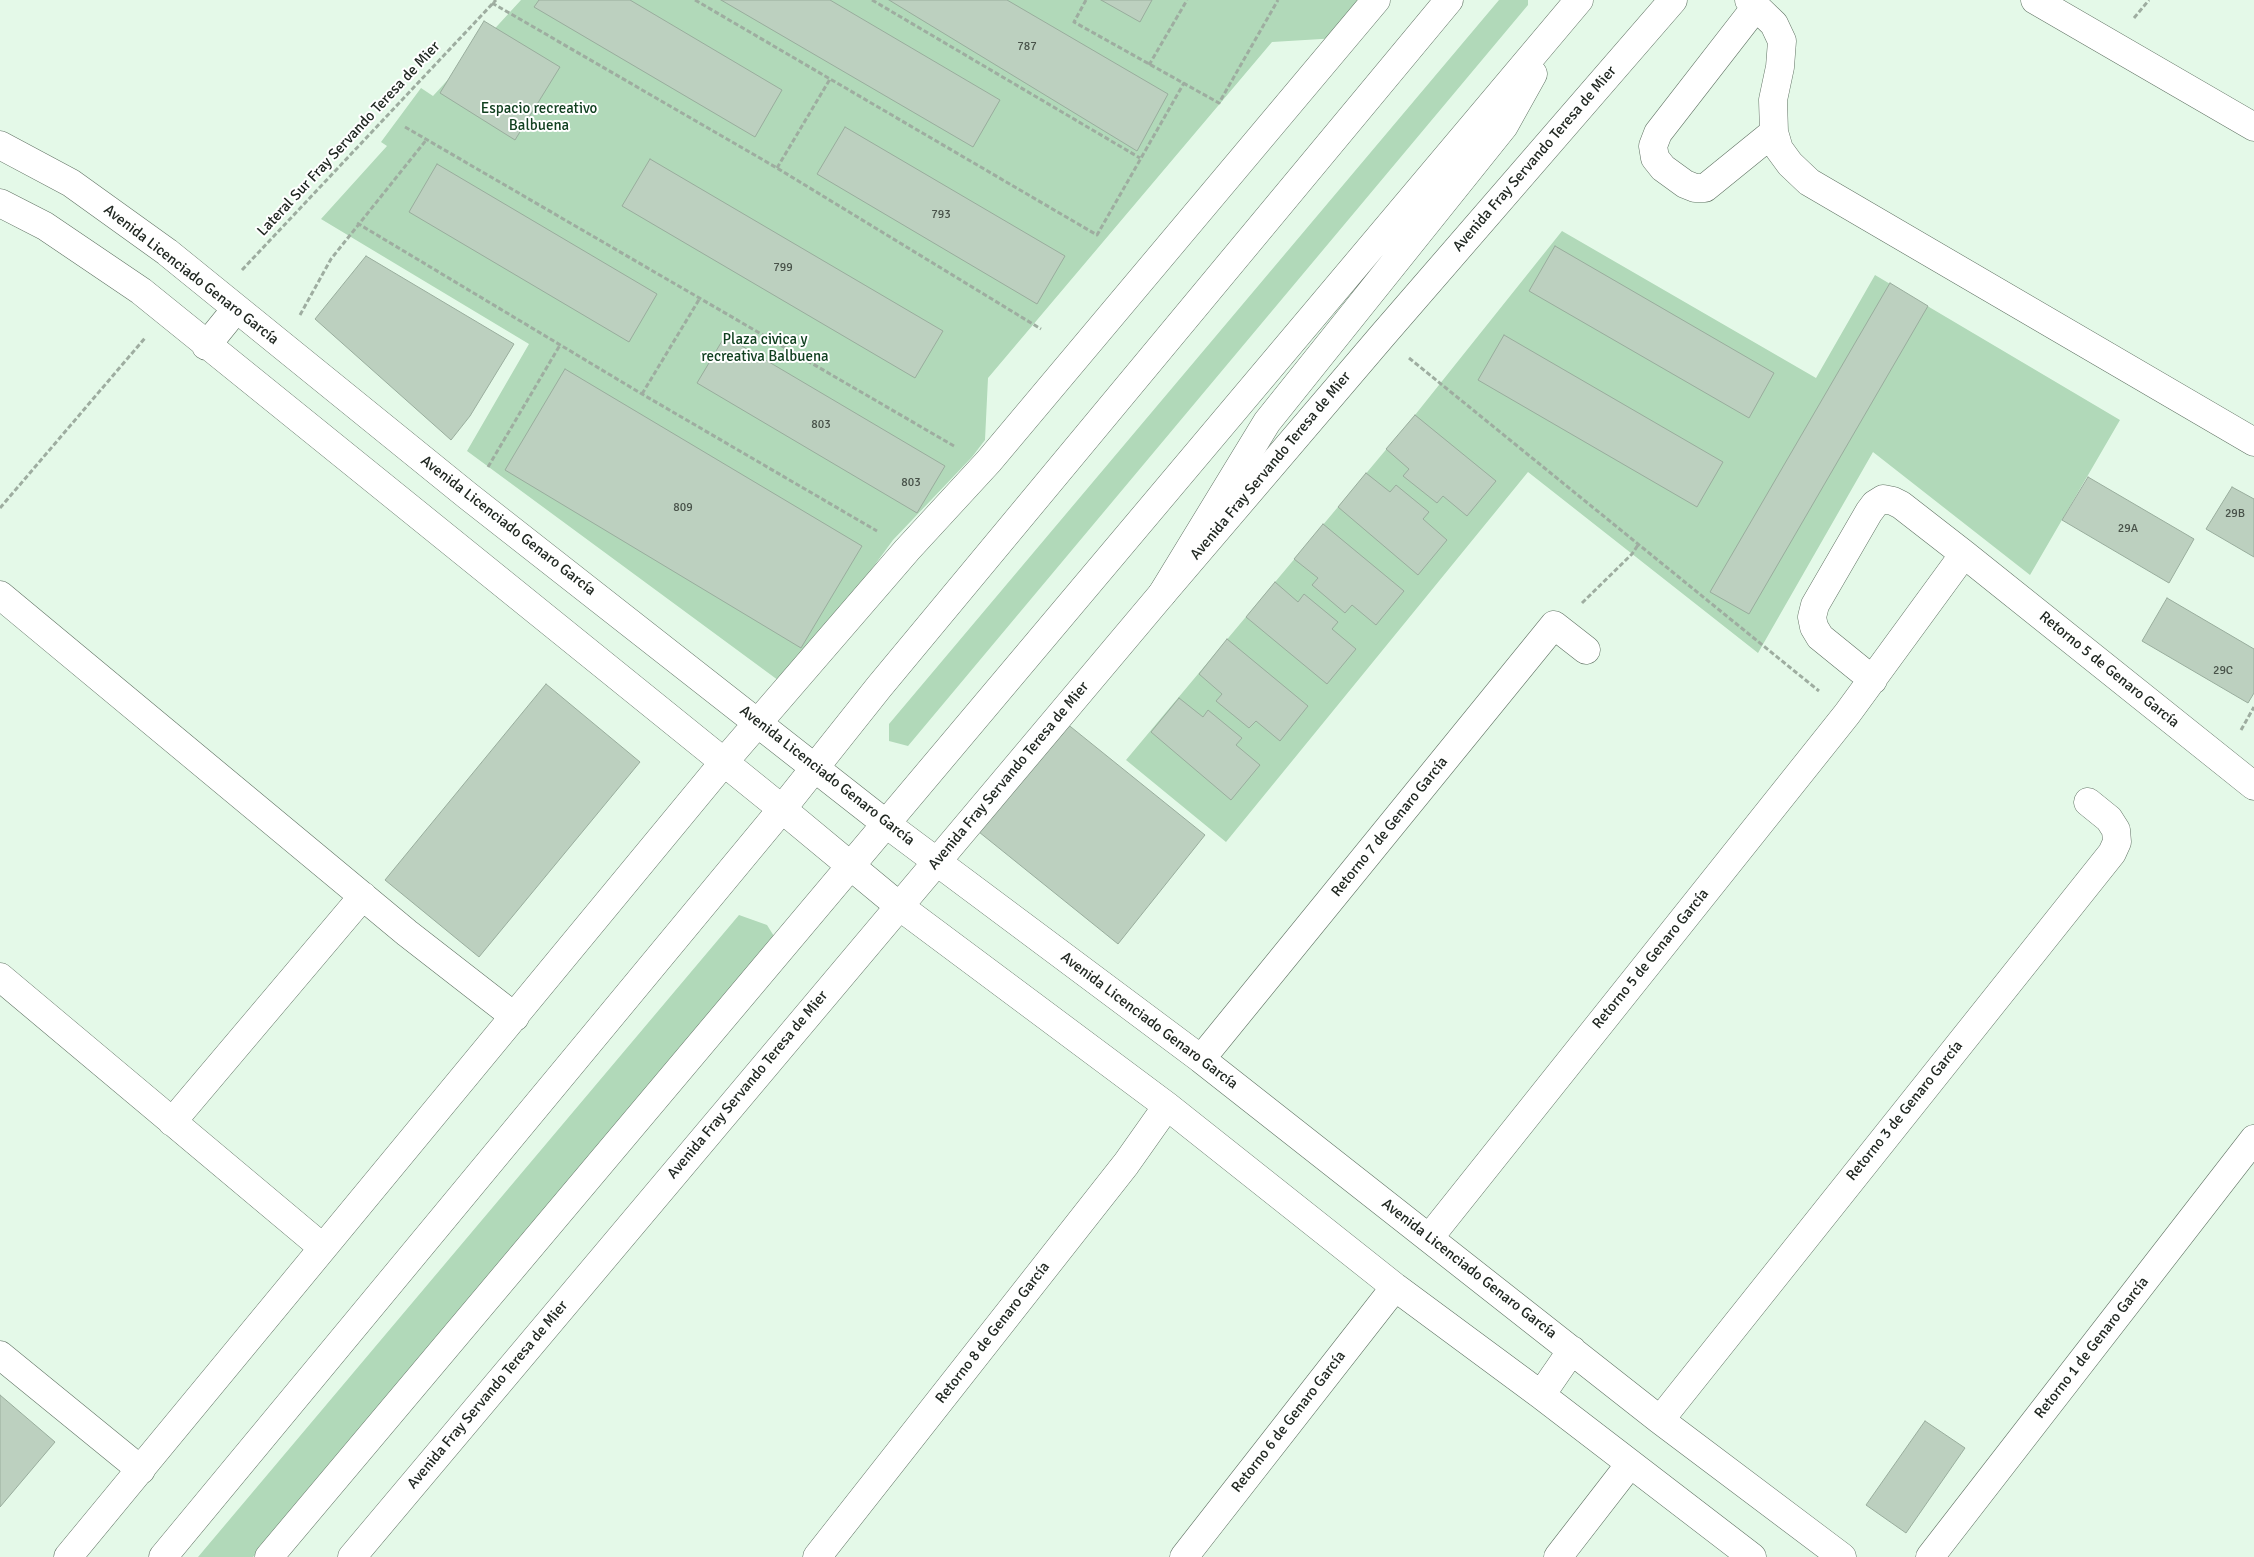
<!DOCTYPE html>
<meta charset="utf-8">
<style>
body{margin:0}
canvas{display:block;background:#e4f9e8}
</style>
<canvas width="2254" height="1557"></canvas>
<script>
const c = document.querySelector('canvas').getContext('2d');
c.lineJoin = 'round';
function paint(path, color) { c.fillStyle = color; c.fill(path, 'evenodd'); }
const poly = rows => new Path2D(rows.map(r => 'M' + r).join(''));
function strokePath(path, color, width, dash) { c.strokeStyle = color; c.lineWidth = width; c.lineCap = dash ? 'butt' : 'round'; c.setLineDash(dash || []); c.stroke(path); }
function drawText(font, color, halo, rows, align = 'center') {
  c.font = font + ' Signika,sans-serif'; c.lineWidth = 4; c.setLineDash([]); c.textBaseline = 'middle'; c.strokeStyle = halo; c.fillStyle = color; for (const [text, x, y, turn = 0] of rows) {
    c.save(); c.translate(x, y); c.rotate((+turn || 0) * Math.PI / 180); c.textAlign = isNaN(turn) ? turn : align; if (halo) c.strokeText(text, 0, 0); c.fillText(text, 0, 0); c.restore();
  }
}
paint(poly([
 [521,0,1370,0,1338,38,1272,42,988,378,985,440,972,457,893,540,786,686,467,451,529,344,321,219,387,146,381,142,421,88,433,96],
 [1499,0,1528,0,1528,5,908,746,889,741,889,724],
 [1562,231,1816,378,1875,275,2120,420,2030,575,1873,452,1758,653,1528,472,1226,842,1126,760,1415,415],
 [739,915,767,925,777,941,253,1557,198,1557]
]), '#b1d9b9');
const building = poly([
 [539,0,630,0,782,90,755,137,534,7,539,0],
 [721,0,830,0,1000,100,973,147,721,0],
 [889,0,1007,0,1168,94,1137,151,889,0],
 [1101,0,1152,0,1140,22,1101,0],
 [484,21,560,67,515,140,440,93,484,21],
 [845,127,1065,256,1037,304,817,174,845,127],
 [650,159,943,331,915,378,622,206,650,159],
 [437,164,657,294,629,342,409,212,437,164],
 [1555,246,1774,373,1749,418,1529,291,1555,246],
 [366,256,514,344,470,416,451,440,315,319,366,256],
 [1890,283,1928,306,1749,614,1710,592,1890,283],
 [1504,335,1723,462,1697,507,1478,380,1504,335],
 [725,336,945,466,917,513,697,383,725,336],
 [565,369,862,546,801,648,505,470,565,369],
 [1415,415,1496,481,1467,516,1443,496,1437,503,1403,476,1409,469,1386,449,1415,415],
 [1366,473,1390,492,1396,485,1429,512,1423,519,1447,540,1418,575,1338,507,1366,473],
 [2088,477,2194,539,2169,583,2062,520,2088,477],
 [2232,487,2254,499,2254,557,2206,529,2232,487],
 [1323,524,1404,591,1376,625,1352,605,1345,613,1312,585,1318,578,1294,559,1323,524],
 [1275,582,1298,602,1304,594,1338,622,1332,629,1356,649,1327,684,1246,617,1275,582],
 [2167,598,2254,649,2254,693,2248,703,2142,641,2167,598],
 [1227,639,1308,706,1280,741,1256,721,1249,728,1216,701,1222,694,1199,674,1227,639],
 [546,684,640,762,479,957,385,880,546,684],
 [1179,698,1203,717,1208,710,1242,738,1236,745,1260,765,1231,800,1151,732,1179,698],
 [1066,723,1205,835,1118,944,979,832,1066,723],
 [0,1395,55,1442,0,1507,0,1395],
 [1925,1421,1965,1448,1906,1533,1866,1505,1925,1421]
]);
paint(building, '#bcd0bf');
strokePath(building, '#99ad9d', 1);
const minor = poly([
 [1749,0,1774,24,1782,41,1780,67,1773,100,1774,132,1779,149,1790,164,1809,182,2254,442],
 [2035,0,2254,127],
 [1755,8,1658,133,1653,146,1655,158,1663,168,1685,184,1695,188,1705,188,1774,132],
 [0,145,71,183,167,252,468,496,885,823,1201,1059,1660,1420,1842,1557],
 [0,203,45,226,141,291,782,809,899,906,1167,1106,1395,1287,1541,1395,1752,1557],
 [206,346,236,309],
 [0,595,407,933,515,1017],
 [1873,680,1820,637,1814,627,1812,617,1815,605,1869,512,1875,504,1883,499,1893,501,1901,505,1964,554,2254,786],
 [0,977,322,1247],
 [1201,1059,1554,625,1586,650],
 [172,1122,363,896],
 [1429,1238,1847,714,1964,554],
 [0,1355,141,1470],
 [1541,1395,1572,1350],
 [1660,1420,2112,853,2117,842,2116,830,2109,819,2088,802],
 [68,1557,724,762,907,550,989,461,1376,0],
 [352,1557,1162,594,1382,336,1673,0],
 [817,1557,1126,1164,1167,1106],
 [1184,1557,1395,1287],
 [1558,1557,1630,1464],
 [1930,1557,2254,1139]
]);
const major = poly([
 [1162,594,1267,422,1504,126,1533,74],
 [163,1557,782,809,879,687,1449,0],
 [269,1557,1579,0]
]);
strokePath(minor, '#617364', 29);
strokePath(major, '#617364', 29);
strokePath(poly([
 [695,0,1097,235,1184,83],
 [872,0,1140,158],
 [1086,0,1074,22,1219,103,1278,0],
 [492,3,777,168,1041,329],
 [2134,18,2149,0],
 [1149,65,1187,0],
 [405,127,954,446],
 [777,168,830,79],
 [357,223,642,394,877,531],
 [242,270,496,0],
 [300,315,331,259,427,139],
 [1409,358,1819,691],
 [642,394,700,298],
 [488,467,560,345],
 [0,508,145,338],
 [1582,603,1632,554,1638,545],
 [2241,730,2254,707]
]), '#9eada0', 3, [5, 2.5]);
strokePath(minor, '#fff', 28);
strokePath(major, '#fff', 28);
drawText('12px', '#485249', null, [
 ["787",1027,47],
 ["793",941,215],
 ["799",783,268],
 ["803",821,425],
 ["803",911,483],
 ["809",683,508],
 ["29B",2235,514],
 ["29A",2128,529],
 ["29C",2223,671]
]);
drawText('15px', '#114020', '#fff', [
 ["Espacio recreativo",539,109],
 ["Balbuena",539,126],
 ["Plaza civica y",765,340],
 ["recreativa Balbuena",765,357]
]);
drawText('15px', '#212822', '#fff', [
 ["Lateral Sur Fray Servando Teresa de Mier",349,139,-47],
 ["Avenida Fray Servando Teresa de Mier",1535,159,-49],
 ["Avenida Licenciado Genaro García",191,275,38],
 ["Avenida Fray Servando Teresa de Mier",1271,466,-50],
 ["Avenida Licenciado Genaro García",508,526,38],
 ["Retorno 5 de Genaro García",2109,670,39],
 ["Avenida Licenciado Genaro García",827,776,38],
 ["Avenida Fray Servando Teresa de Mier",1009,776,-50],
 ["Retorno 7 de Genaro García",1390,827,-51],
 ["Retorno 5 de Genaro García",1651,959,-51],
 ["Avenida Licenciado Genaro García",1149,1021,37],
 ["Avenida Fray Servando Teresa de Mier",748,1085,-50],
 ["Retorno 3 de Genaro García",1905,1111,-51],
 ["Avenida Licenciado Genaro García",1469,1269,38],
 ["Retorno 8 de Genaro García",993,1333,-52],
 ["Retorno 1 de Genaro García",2092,1348,-52],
 ["Avenida Fray Servando Teresa de Mier",488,1395,-50],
 ["Retorno 6 de Genaro García",1289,1422,-52]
]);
</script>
